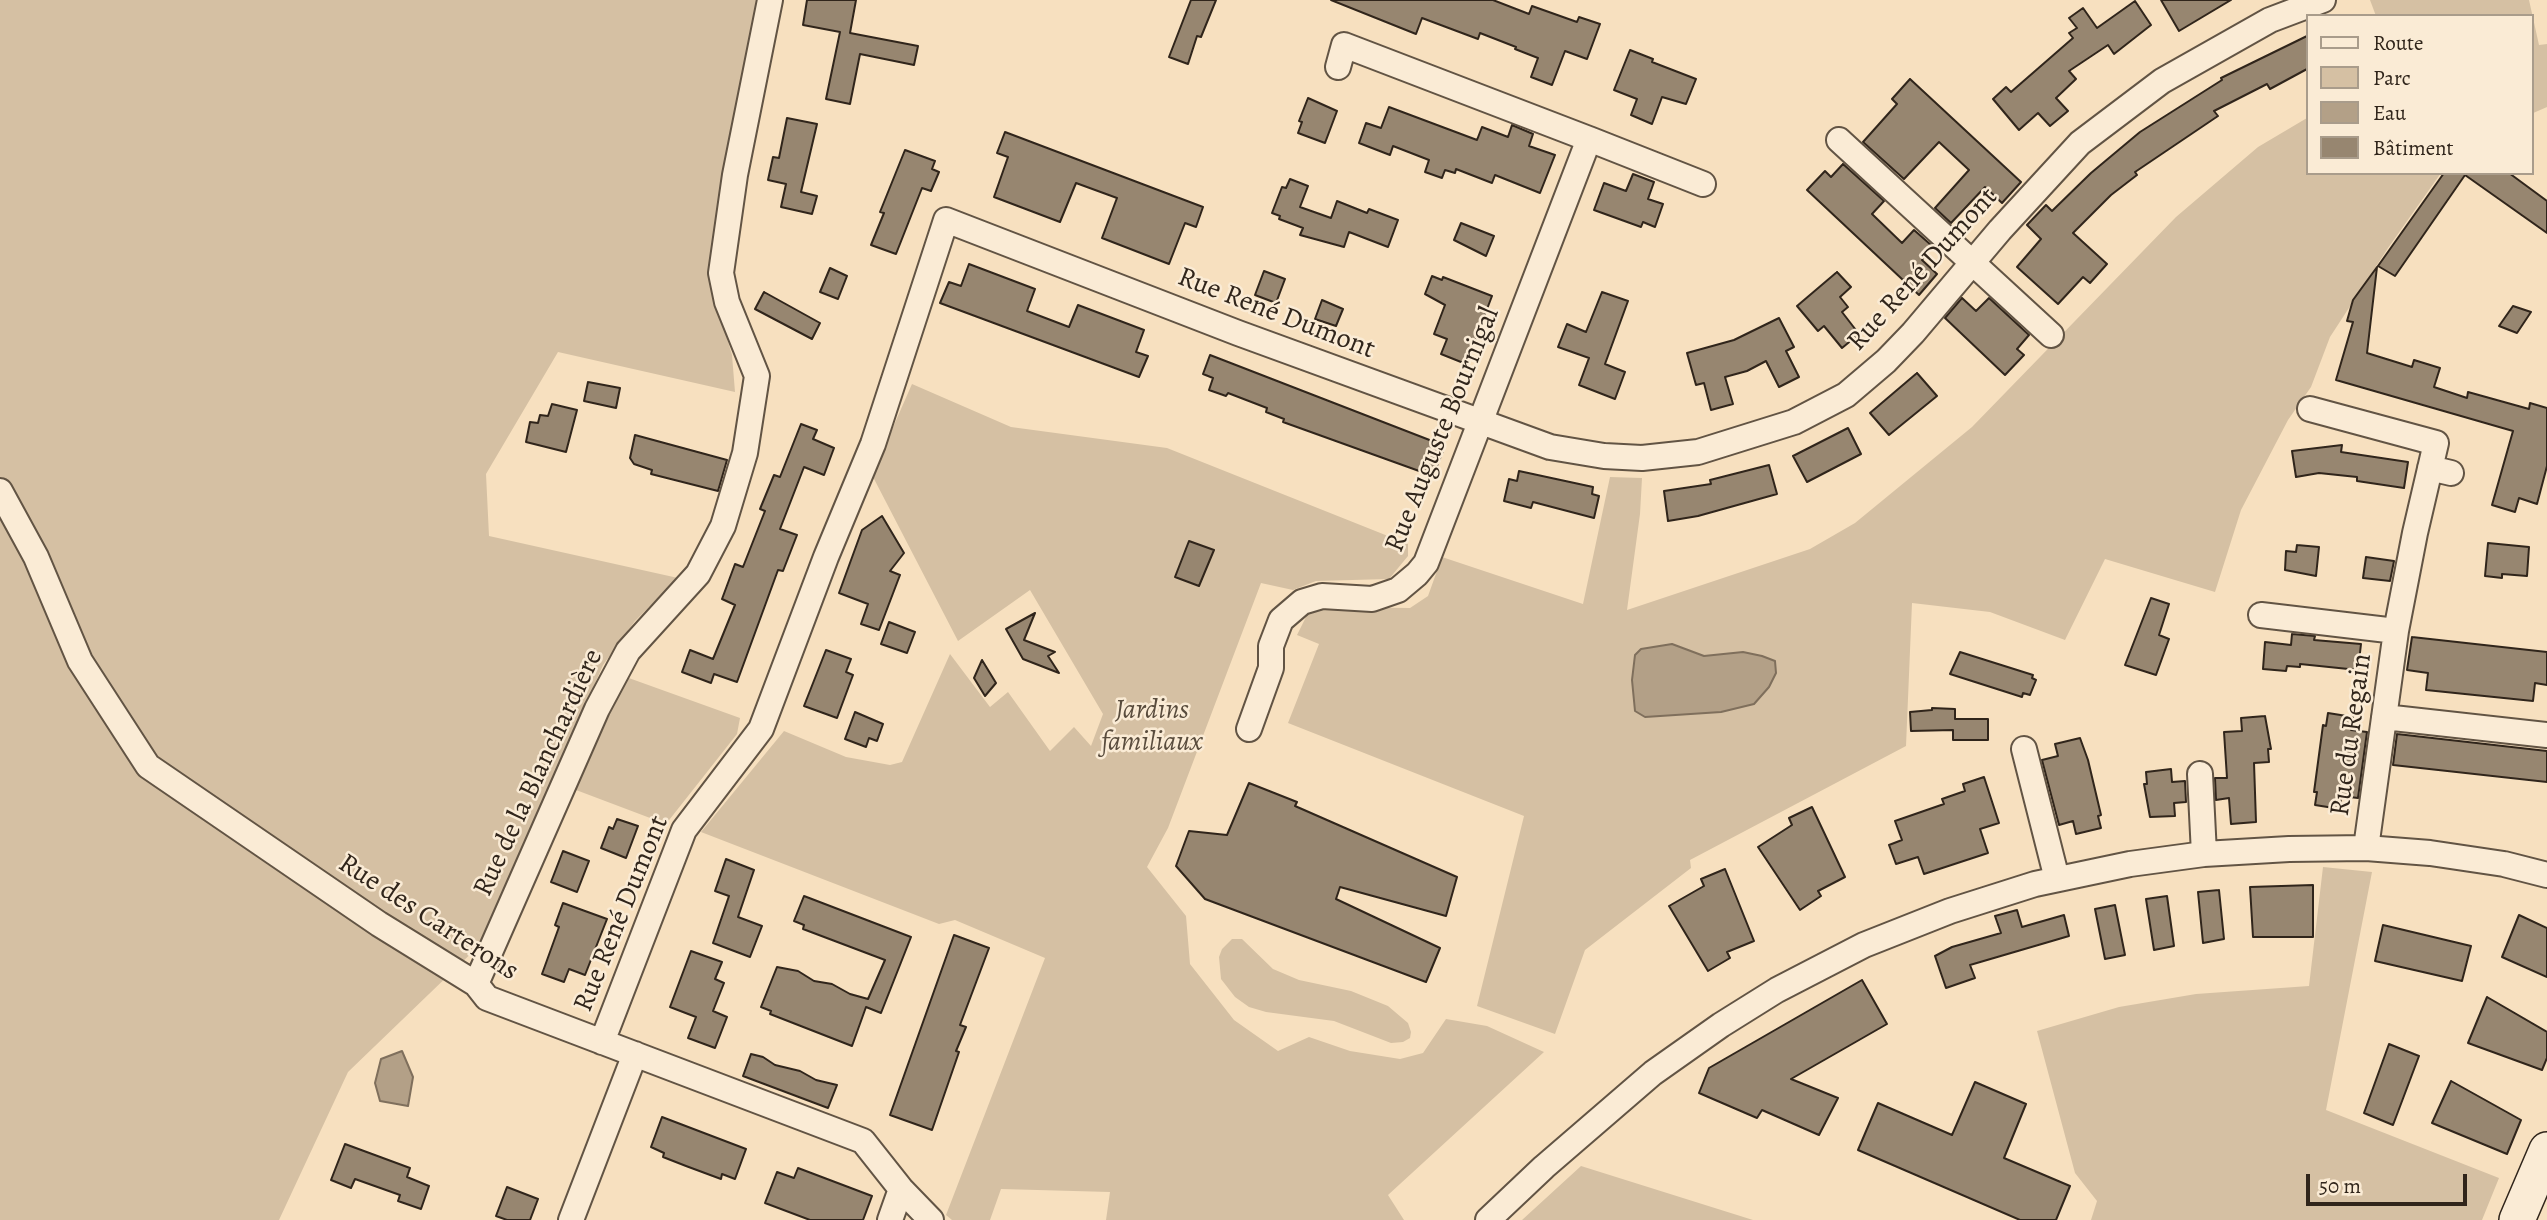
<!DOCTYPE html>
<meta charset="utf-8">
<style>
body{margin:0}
#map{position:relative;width:2547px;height:1220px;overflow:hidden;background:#f7e0bf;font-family:Alegreya,serif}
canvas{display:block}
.legend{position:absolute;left:2306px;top:14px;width:228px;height:161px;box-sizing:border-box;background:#faebd5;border:2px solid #a99c8b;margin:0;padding:9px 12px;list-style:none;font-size:21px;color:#30251b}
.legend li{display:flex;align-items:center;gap:14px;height:35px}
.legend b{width:35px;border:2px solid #a99c8b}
.scale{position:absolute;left:2306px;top:1174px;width:161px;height:32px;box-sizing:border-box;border:4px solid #30251b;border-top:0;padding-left:9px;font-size:21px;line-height:24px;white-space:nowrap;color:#30251b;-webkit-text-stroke:5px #faebd5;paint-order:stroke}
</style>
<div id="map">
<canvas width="2547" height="1220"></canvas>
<ul class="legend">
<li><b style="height:9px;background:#faebd5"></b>Route</li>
<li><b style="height:19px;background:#d5c0a3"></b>Parc</li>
<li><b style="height:19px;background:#b3a087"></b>Eau</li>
<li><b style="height:19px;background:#978670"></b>Bâtiment</li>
</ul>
<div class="scale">50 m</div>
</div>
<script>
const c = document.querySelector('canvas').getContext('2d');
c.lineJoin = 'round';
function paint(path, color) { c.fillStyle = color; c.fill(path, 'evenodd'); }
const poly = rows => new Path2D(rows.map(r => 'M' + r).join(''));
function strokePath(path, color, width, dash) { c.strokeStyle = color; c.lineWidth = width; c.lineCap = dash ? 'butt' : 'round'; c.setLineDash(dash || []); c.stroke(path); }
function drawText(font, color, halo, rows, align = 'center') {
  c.font = font + ' Alegreya,serif'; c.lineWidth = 5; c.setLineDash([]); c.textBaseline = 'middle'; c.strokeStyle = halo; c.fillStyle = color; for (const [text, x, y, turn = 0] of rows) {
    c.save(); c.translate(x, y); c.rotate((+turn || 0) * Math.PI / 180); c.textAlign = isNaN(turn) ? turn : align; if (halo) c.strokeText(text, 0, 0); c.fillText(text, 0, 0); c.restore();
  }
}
paint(poly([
 [0,0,763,0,708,274,732,355,735,392,558,352,486,474,489,536,678,578,635,621,603,665,483,942,348,1072,279,1220,0,1220],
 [2370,0,2529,0,2539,45,2547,44,2547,107,2531,114,2531,16,2376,16],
 [2307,118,2307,173,2441,173,2388,248,2330,337,2311,387,2288,420,2241,510,2215,592,2105,559,2065,640,1990,612,1912,603,1906,746,1690,860,1691,868,1585,950,1555,1034,1477,1006,1524,816,1288,723,1319,644,1297,635,1308,613,1323,607,1410,608,1428,596,1442,557,1583,604,1610,477,1642,478,1640,514,1627,610,1810,549,1855,523,1972,427,2176,217,2258,147],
 [912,384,1011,427,1167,448,1408,544,1408,556,1389,579,1316,581,1293,590,1261,583,1168,828,1147,867,1186,916,1190,964,1234,1020,1278,1051,1309,1037,1350,1051,1400,1059,1423,1053,1446,1019,1487,1026,1544,1052,1388,1195,1404,1220,1106,1220,1110,1192,1001,1189,990,1220,952,1220,946,1215,1045,958,955,920,939,924,701,832,784,731,846,757,890,765,902,762,950,654,990,707,1008,692,1050,751,1074,727,1091,746,1103,714,1030,590,958,641,872,475],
 [626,677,740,718,737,734,666,824,576,790],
 [2323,867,2372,872,2326,1110,2499,1178,2482,1220,2091,1220,2097,1201,2075,1173,2037,1031,2119,1007,2196,994,2309,986],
 [1232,939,1242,939,1273,969,1299,980,1351,991,1388,1006,1408,1023,1411,1032,1410,1038,1403,1042,1391,1043,1334,1021,1266,1012,1249,1007,1235,997,1221,979,1219,957,1222,949],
 [1581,1166,1753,1220,1522,1220]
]), '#d5c0a3');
const water = poly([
 [1672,644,1704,656,1743,652,1762,656,1775,661,1776,673,1769,687,1754,704,1721,712,1645,717,1635,711,1632,680,1635,655,1641,649,1672,644],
 [402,1051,413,1077,408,1106,380,1101,375,1083,381,1059,402,1051]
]);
paint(water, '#b3a087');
strokePath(water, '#7f6f5c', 2);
const building = poly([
 [807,0,856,0,850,33,918,46,914,65,860,54,850,104,826,99,840,32,803,25,807,0],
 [1191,0,1216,0,1201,37,1197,36,1188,64,1169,57,1191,0],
 [1331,0,1493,0,1529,14,1532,6,1577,22,1579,17,1600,24,1587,59,1565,51,1552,85,1531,77,1538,58,1515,49,1516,47,1480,33,1478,39,1422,18,1416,34,1331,0],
 [2161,0,2231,0,2179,31,2161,0],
 [2135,1,2151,25,2114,54,2108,45,2069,71,2076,79,2056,98,2068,111,2050,126,2038,113,2019,130,1993,99,2006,87,2011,92,2073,38,2069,33,2077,28,2069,18,2083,8,2097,28,2135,1],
 [2307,36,2307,69,2270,89,2267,84,2214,111,2218,116,2135,172,2137,175,2111,195,2073,233,2107,264,2090,283,2083,277,2058,304,2017,267,2041,239,2027,225,2046,205,2052,211,2091,173,2140,132,2222,80,2221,78,2307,36],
 [1630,50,1653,59,1652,62,1696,79,1686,104,1662,97,1652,124,1631,115,1637,99,1614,90,1630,50],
 [1910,79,2021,182,2002,203,1985,187,1951,223,1935,208,1969,170,1939,142,1904,179,1863,142,1897,104,1892,99,1910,79],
 [1308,98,1337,111,1325,143,1298,133,1302,122,1299,121,1308,98],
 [1389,107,1477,140,1482,127,1508,137,1512,125,1533,134,1529,146,1555,155,1540,193,1495,175,1492,183,1456,169,1455,173,1445,170,1442,178,1425,172,1429,160,1393,146,1390,155,1359,143,1366,123,1381,128,1389,107],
 [787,118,817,124,801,192,817,196,812,214,781,207,786,184,768,180,773,157,779,158,787,118],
 [1005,132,1203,207,1196,227,1185,223,1169,264,1102,238,1117,198,1076,183,1060,222,994,197,1008,157,997,153,1005,132],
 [905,150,935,161,932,169,939,172,931,191,922,188,896,254,871,245,884,213,880,212,905,150],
 [1843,164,1884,201,1872,214,1902,243,1914,230,1931,245,1923,254,1925,256,1922,260,1937,274,1919,295,1807,190,1825,171,1831,177,1843,164],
 [2444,173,2509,173,2547,201,2547,233,2465,175,2395,276,2378,266,2444,173],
 [1633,174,1654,182,1648,199,1663,204,1655,227,1643,222,1641,227,1594,210,1604,183,1626,191,1633,174],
 [1290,179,1308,186,1300,207,1331,218,1337,201,1367,213,1369,209,1398,220,1388,247,1349,232,1344,247,1300,235,1303,228,1279,219,1280,216,1272,213,1282,187,1286,188,1290,179],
 [1461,223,1494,236,1486,256,1454,240,1461,223],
 [969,264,1035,289,1027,311,1069,327,1078,305,1144,330,1136,352,1148,356,1139,377,940,303,949,282,961,286,969,264],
 [2377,267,2367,353,2412,367,2414,360,2440,368,2434,387,2467,398,2468,392,2529,409,2530,403,2547,408,2547,466,2537,504,2519,498,2515,512,2492,505,2513,431,2336,380,2353,322,2347,321,2353,300,2377,267],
 [830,268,847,276,838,299,820,292,830,268],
 [1264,271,1285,279,1276,303,1255,295,1264,271],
 [1837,272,1851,287,1840,297,1848,307,1842,312,1859,334,1842,348,1824,326,1818,331,1797,306,1837,272],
 [1432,276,1442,280,1443,277,1492,296,1466,364,1441,354,1447,339,1434,334,1445,305,1425,294,1432,276],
 [764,292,820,323,812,339,755,309,764,292],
 [1602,292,1628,301,1605,364,1625,372,1615,399,1579,385,1589,358,1558,347,1567,324,1586,332,1602,292],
 [1962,298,1976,311,1989,298,2029,335,2017,349,2024,355,2005,375,1945,318,1962,298],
 [1322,300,1343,309,1336,326,1315,319,1322,300],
 [2513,306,2531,312,2517,333,2499,326,2513,306],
 [1779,318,1794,347,1786,351,1799,377,1779,387,1766,361,1747,371,1725,377,1733,404,1711,410,1704,383,1696,385,1687,353,1734,340,1779,318],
 [1210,355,1445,446,1433,476,1283,422,1284,419,1266,412,1267,408,1228,393,1226,396,1209,390,1213,378,1203,374,1210,355],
 [1917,373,1937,396,1889,435,1870,413,1917,373],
 [588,382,620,388,616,408,584,401,588,382],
 [552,404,577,410,566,452,526,442,530,422,538,423,540,415,548,416,552,404],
 [801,424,817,430,813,439,834,448,824,475,804,467,780,529,797,535,783,571,778,570,737,682,714,674,711,683,682,672,690,650,713,659,735,605,722,599,735,564,743,567,765,511,760,509,774,475,780,477,801,424],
 [1848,428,1861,454,1807,482,1793,456,1848,428],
 [635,435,727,460,718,491,651,474,652,470,634,464,630,458,635,435],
 [2342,445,2341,452,2408,462,2404,488,2357,481,2357,477,2319,473,2296,477,2292,451,2342,445],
 [1769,465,1777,494,1698,516,1668,521,1664,491,1711,484,1710,480,1769,465],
 [1519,471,1593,487,1592,494,1599,496,1594,518,1533,502,1531,508,1504,501,1509,479,1517,481,1519,471],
 [882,516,904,553,890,571,900,575,879,630,861,624,868,604,839,593,862,530,882,516],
 [1189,541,1214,550,1199,586,1175,577,1189,541],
 [2488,543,2529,547,2527,576,2502,574,2502,578,2485,576,2488,543],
 [2297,545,2319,547,2316,576,2285,570,2286,551,2296,552,2297,545],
 [2366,557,2394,561,2390,581,2363,578,2366,557],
 [2151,598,2169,604,2159,635,2169,639,2156,675,2125,665,2151,598],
 [1035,613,1024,640,1055,652,1048,656,1059,673,1023,659,1006,629,1035,613],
 [889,622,915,632,907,653,881,644,889,622],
 [2292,634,2315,636,2314,640,2361,644,2358,670,2300,664,2300,667,2287,666,2286,671,2263,669,2265,642,2291,645,2292,634],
 [2412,637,2547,652,2547,685,2535,683,2533,701,2426,690,2428,673,2407,670,2412,637],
 [826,650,851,659,846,672,853,675,837,718,804,706,826,650],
 [1960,652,2033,675,2032,678,2036,680,2030,695,2023,693,2022,697,1950,674,1960,652],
 [982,660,996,683,985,696,974,678,982,660],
 [1932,708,1955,709,1955,719,1988,719,1988,740,1953,740,1953,730,1911,731,1910,712,1932,710,1932,708],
 [855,712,883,724,877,741,869,738,866,747,845,739,855,712],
 [2328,713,2353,717,2351,730,2367,732,2358,798,2341,796,2340,809,2315,805,2317,792,2314,792,2323,725,2326,726,2328,713],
 [2265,716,2271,749,2268,749,2269,762,2254,763,2256,822,2231,824,2229,798,2216,800,2215,778,2227,778,2224,732,2242,731,2241,718,2265,716],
 [2397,734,2547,751,2547,782,2393,765,2397,734],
 [2080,738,2088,760,2101,815,2098,816,2101,828,2076,834,2073,821,2059,825,2042,760,2058,756,2055,744,2080,738],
 [2171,769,2172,782,2185,781,2186,802,2174,803,2175,816,2150,817,2144,784,2147,784,2146,772,2171,769],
 [1984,777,1999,823,1980,829,1988,853,1924,874,1918,857,1896,864,1889,845,1902,840,1895,821,1944,804,1942,799,1965,791,1963,784,1984,777],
 [1249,783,1297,802,1295,806,1457,877,1446,916,1340,887,1336,899,1440,948,1426,982,1205,899,1176,866,1189,831,1227,835,1249,783],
 [1812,807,1845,877,1818,891,1821,896,1800,910,1758,847,1792,825,1789,818,1812,807],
 [617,819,638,826,626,858,601,848,609,827,613,829,617,819],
 [563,851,589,861,577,892,551,882,563,851],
 [726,859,754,870,738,917,762,926,750,957,713,943,729,896,715,891,726,859],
 [1725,869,1754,941,1727,952,1730,958,1708,971,1669,906,1704,886,1701,879,1725,869],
 [2313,885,2313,937,2253,937,2250,887,2313,885],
 [2219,890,2224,939,2203,943,2198,892,2219,890],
 [804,896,911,937,881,1013,866,1007,852,1046,770,1014,771,1011,761,1007,777,967,798,971,814,981,832,984,850,994,868,999,885,960,803,929,804,925,794,921,804,896],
 [2167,896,2174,946,2154,950,2146,899,2167,896],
 [563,903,607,919,585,975,569,969,564,982,542,974,559,927,555,925,563,903],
 [2115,905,2125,955,2105,959,2095,909,2115,905],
 [2017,910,2022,927,2064,915,2069,936,1970,965,1975,978,1946,988,1935,956,1952,947,2001,933,1995,916,2017,910],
 [2519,915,2547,928,2547,977,2502,957,2519,915],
 [2383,925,2471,946,2462,981,2375,961,2383,925],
 [954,935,989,948,960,1025,966,1027,956,1051,959,1052,932,1130,890,1115,954,935],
 [691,951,722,962,715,979,724,983,713,1011,727,1017,715,1048,688,1038,696,1017,670,1007,691,951],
 [1862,980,1887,1024,1791,1079,1838,1098,1819,1135,1762,1110,1757,1118,1699,1093,1709,1068,1862,980],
 [2487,997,2547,1032,2547,1058,2542,1070,2468,1043,2487,997],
 [2389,1044,2419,1056,2393,1125,2364,1113,2389,1044],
 [751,1054,763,1057,775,1065,800,1071,816,1080,837,1085,828,1108,743,1076,751,1054],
 [2451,1081,2521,1120,2507,1154,2432,1123,2451,1081],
 [1975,1082,2026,1104,2004,1158,2070,1186,2056,1220,2020,1220,1858,1150,1878,1103,1952,1135,1975,1082],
 [662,1117,746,1149,735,1179,722,1174,721,1179,686,1166,663,1157,664,1153,651,1147,662,1117],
 [345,1144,410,1168,407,1177,429,1186,421,1209,398,1201,400,1195,355,1179,351,1188,331,1180,345,1144],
 [798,1168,872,1196,863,1220,810,1220,765,1203,777,1172,794,1178,798,1168],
 [507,1187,538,1199,530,1220,507,1220,496,1216,507,1187]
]);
paint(building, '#978670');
strokePath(building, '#30251b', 2);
const street = poly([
 [1338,67,1344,45,1589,139],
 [1839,140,2051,335],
 [2310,409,2436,443,2415,533,2396,631,2366,848],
 [2430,468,2451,473],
 [0,491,36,557,80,661,148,766,379,924,476,984,487,998,863,1141,901,1189,931,1220],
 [2261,615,2396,631],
 [2384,717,2547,735],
 [1249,729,1271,668,1271,646,1281,620,1302,602,1322,596,1372,599,1398,590,1417,574,1426,563,1589,139,1703,184],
 [2024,749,2057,879],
 [2200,774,2204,854],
 [476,984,597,709,628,651,698,574,723,526,745,453,757,376,727,302,721,273,735,175,770,0],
 [602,1042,684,830,761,729,826,557,873,444,946,220,1238,333,1550,447,1604,456,1642,458,1698,452,1794,422,1846,395,1886,361,1913,333,2000,230,2080,143,2162,81,2270,20,2323,0],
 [571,1220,635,1054],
 [890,1220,901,1189],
 [1488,1220,1544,1167,1653,1073,1721,1025,1777,990,1864,945,1950,911,2035,884,2130,864,2204,854,2289,849,2366,848,2430,853,2504,864,2547,875]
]);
const secondary = poly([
 [2517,1220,2547,1150]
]);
strokePath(street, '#625444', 28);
strokePath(secondary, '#30251b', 38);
strokePath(street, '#faebd5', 24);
strokePath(secondary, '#faebd5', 35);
drawText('28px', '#30251b', '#faebd5', [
 ["Rue René Dumont",1923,270,-48],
 ["Rue René Dumont",1276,314,21],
 ["Rue Auguste Bournigal",1443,430,-68],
 ["Rue du Regain",2352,735,-82],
 ["Rue de la Blanchardière",539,773,-65],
 ["Rue René Dumont",622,914,-68],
 ["Rue des Carterons",428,918,33]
]);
drawText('italic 28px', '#594c3d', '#faebd5', [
 ["Jardins",1152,711],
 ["familiaux",1152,743]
]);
</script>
